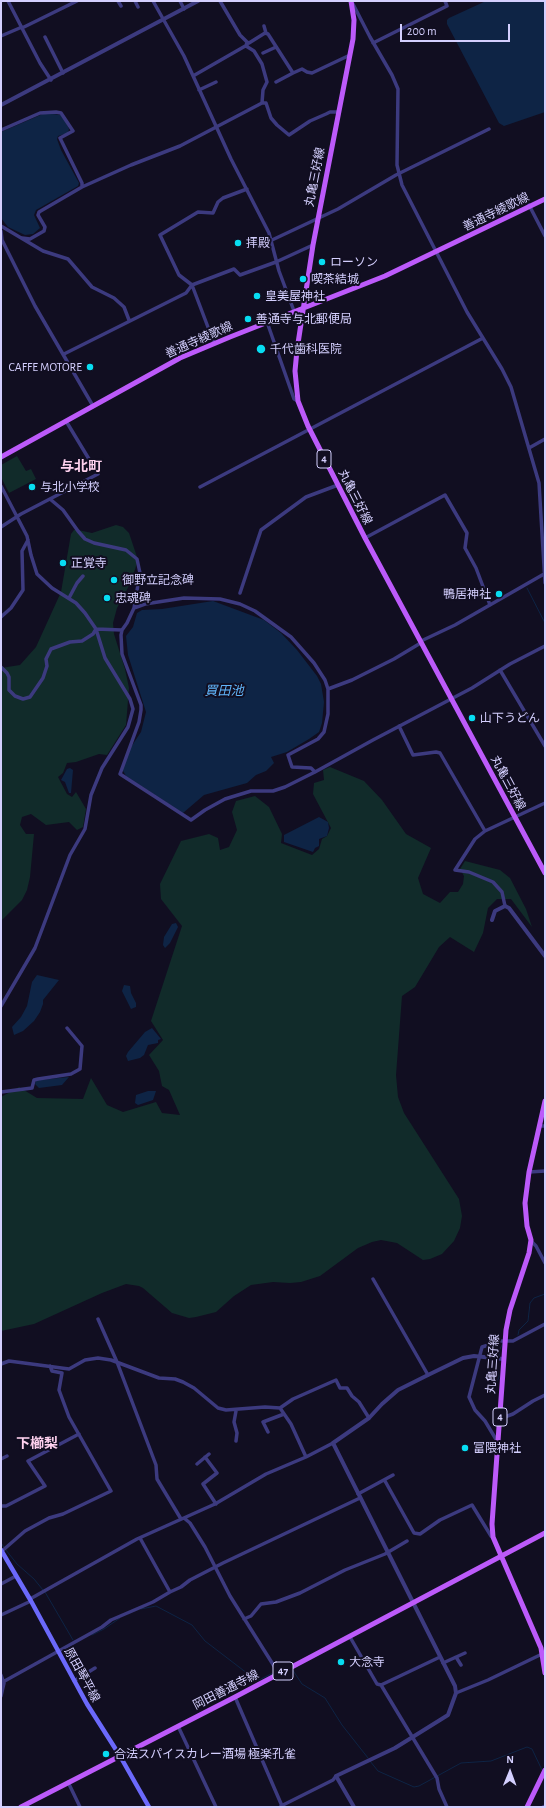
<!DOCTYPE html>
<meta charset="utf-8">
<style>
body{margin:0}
#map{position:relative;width:546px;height:1808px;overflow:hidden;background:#110e21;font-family:"Alegreya Sans",sans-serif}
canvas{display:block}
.frame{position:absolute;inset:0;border:2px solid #d4cffe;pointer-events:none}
.north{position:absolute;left:490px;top:1752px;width:40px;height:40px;-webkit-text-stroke:3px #110e21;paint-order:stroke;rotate:1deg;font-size:11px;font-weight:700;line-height:16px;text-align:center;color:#d4cffe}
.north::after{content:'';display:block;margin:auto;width:14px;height:18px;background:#d4cffe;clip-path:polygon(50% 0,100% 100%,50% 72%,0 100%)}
.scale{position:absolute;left:400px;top:24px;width:110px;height:18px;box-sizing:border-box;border:2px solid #d4cffe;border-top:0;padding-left:5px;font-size:12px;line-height:14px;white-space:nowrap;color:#d4cffe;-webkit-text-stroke:3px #110e21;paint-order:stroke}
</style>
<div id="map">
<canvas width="546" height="1808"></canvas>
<div class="frame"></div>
<div class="north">N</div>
<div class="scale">200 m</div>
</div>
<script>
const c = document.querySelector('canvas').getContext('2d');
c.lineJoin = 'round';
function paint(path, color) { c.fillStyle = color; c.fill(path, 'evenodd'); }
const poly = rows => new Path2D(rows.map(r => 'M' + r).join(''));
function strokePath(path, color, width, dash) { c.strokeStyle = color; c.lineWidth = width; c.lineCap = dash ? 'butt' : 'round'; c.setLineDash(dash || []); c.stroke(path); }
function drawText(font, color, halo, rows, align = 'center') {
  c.font = font + ' "Alegreya Sans","Noto Sans JP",sans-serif'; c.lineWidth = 4; c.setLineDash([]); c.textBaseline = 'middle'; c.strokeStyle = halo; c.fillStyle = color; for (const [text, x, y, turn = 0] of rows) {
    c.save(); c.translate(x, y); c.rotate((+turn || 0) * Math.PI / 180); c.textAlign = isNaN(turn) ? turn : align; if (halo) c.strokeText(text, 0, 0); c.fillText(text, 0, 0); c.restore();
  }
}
paint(poly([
 [17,456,26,471,31,469,36,479,9,493,1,477,1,465],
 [116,525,123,527,129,533,138,560,131,582,117,608,113,623,114,634,125,669,129,688,126,725,107,755,99,754,76,762,67,763,63,773,58,777,67,794,72,797,76,792,86,809,83,827,77,830,69,822,46,825,31,814,22,817,20,825,26,834,34,834,30,877,27,890,22,900,1,921,1,668,20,665,36,647,61,592,71,534,74,530,78,530,92,533],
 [330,767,364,781,382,800,406,834,431,848,418,878,423,894,440,903,450,892,458,892,463,884,464,876,460,869,465,861,500,870,510,878,526,909,532,927,511,899,497,899,488,908,483,933,474,952,450,937,439,947,415,987,402,996,396,1075,398,1097,404,1113,459,1199,462,1216,460,1228,454,1241,442,1254,430,1259,423,1260,397,1243,381,1240,372,1242,358,1248,320,1276,301,1282,290,1283,273,1282,251,1285,234,1296,216,1312,196,1317,189,1318,172,1313,143,1288,139,1286,126,1284,102,1293,34,1324,1,1331,1,1097,19,1087,37,1098,83,1099,91,1078,107,1105,123,1112,156,1102,162,1113,180,1115,169,1090,162,1086,159,1071,149,1055,163,1040,151,1021,182,926,161,899,160,884,181,841,209,834,218,838,220,850,229,847,237,830,232,812,236,801,255,796,269,807,282,834,281,843,312,855,319,849,322,839,327,836,331,828,313,794,314,783,324,780,323,770]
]), '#112b2a');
paint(poly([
 [486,1,545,1,545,112,504,126,499,123,447,24,447,20,449,18],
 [45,113,61,115,65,120,69,129,68,133,58,136,57,139,61,150,79,183,78,186,36,210,34,215,40,228,33,234,25,235,8,227,1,218,1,132],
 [213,601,264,620,281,633,297,650,317,676,321,684,324,702,322,723,319,732,309,739,287,752,271,757,274,763,266,771,256,775,247,783,204,795,183,813,126,776,122,769,131,747,141,732,146,712,128,655,126,636,133,627,137,613,142,610,162,609],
 [70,768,73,770,71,793,69,793,65,782,61,780,67,769],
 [319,817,328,822,329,828,327,836,319,839,319,846,315,848,313,852,284,842,284,835],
 [176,923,178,927,170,943,165,948,163,945,164,937,172,924],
 [37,975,59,980,43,1000,43,1004,40,1012,34,1021,23,1031,14,1035,12,1027,21,1017,27,1006,32,982],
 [124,985,130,986,131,993,136,1003,136,1007,131,1009,122,991],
 [152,1028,161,1039,158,1040,158,1043,148,1045,144,1055,140,1058,128,1061,126,1056,128,1052,145,1032],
 [69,1077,62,1085,39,1088,35,1084,36,1080,39,1080],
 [148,1091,156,1091,153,1100,138,1105,135,1103,136,1095]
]), '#0e2445');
strokePath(poly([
 [527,588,545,623],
 [518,1335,519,1330,528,1321,530,1303,534,1298,545,1294],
 [499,1357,499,1351,503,1343],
 [490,1387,496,1383,499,1377,497,1366,498,1361],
 [1,1543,4,1547],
 [6,1550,17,1564,34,1579,43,1590],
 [45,1592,73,1640],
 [141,1609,156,1606,192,1625,205,1641,256,1680,259,1680,275,1672],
 [92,1635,104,1629,120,1618],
 [292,1669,302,1684,325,1698,342,1725,368,1758],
 [278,1670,289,1665,291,1666],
 [370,1761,378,1771,414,1787,419,1786,461,1763,491,1761,527,1747,532,1749,542,1770]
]), '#0e2445', 1);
strokePath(poly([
 [8,1,40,63,51,80],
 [118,1,121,6],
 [135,1,138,7],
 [153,1,184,56,231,159,269,233,279,271,294,311],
 [180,1,184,9],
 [353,4,370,37,392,75,398,89,397,165,402,185,467,312,502,369,511,387,539,483,545,583],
 [264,26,266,33],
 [22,28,77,1],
 [1,36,22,27],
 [45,37,63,73],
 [247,42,249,43,265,33,268,34,293,73,302,69,307,72,312,73,350,55],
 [373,43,447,6,445,1],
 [263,53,276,47],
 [193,76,247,45],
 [276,82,293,73],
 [199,90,216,82],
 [262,103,266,103,271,118,277,125,289,135,310,121,326,114,330,112,339,112],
 [1,130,40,113,56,112,61,113,73,131,60,138,82,183,82,187],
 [529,205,545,236],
 [1,226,43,251,68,259,92,287,114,298,124,307,129,320],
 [1,231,2,240,35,306,93,406],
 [22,238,30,239,44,231,45,227,38,215,39,212,82,187,131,165,180,146,262,103,263,90,267,82,262,64,254,51,246,46,247,42,240,35,220,1],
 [272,240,338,209,396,175,489,129],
 [267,322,294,399,298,401],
 [214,343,192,285,179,275,160,235,198,212,213,213,218,202,223,198,247,189],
 [64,354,186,293,192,285,234,269,240,275,276,262,313,245],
 [529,448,545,439],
 [1,486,27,536,31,555,37,574,52,588,76,603,85,613,96,629,105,658,130,699,133,709,128,727,102,768,91,795,85,829,70,855,35,948,1,1006],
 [200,487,483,338],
 [50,499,63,510,78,531,85,539,94,543,126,550,137,559,140,573,134,608,127,623,122,630,121,635,122,654,141,705,141,710,139,722,120,774,191,820,205,810,225,799,251,791,273,791,285,787,315,772,373,740,472,688,510,664,545,646],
 [1,527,21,514,98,474,66,421],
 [365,538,445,495,467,533,465,548,476,568,490,605],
 [240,593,261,530,306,497,338,485],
 [69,598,77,583,83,576],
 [134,608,145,604,184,598,220,599,240,604,255,611,291,637,314,663,325,680,328,689,328,714,324,732,318,739,288,755,292,767,311,768,315,772],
 [1,617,11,608,23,590,22,551,28,540],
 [1,667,7,673,9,677,9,690,15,696,23,699,30,697,43,678,47,666,46,659,51,649,70,642,82,641,93,634,96,629,122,630],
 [500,670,545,746],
 [328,689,352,680,394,659,419,644,421,641,455,625,544,574],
 [399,726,413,755,436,752,440,753,485,831],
 [505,906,502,892,493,882,469,872,455,870,475,839,485,831,545,803],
 [1,1092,32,1088,34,1080,38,1079,71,1074,80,1069,82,1046,67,1028],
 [539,1126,545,1126],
 [529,1172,545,1171],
 [531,1241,536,1246,545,1263],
 [373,1279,428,1375],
 [98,1319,117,1362,156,1465,157,1479,181,1519],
 [1,1364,9,1361,69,1369,85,1360,98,1358,111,1360,159,1378,175,1379,183,1382,194,1388,218,1408,226,1410,265,1407,280,1408,293,1399,336,1380,340,1388,347,1388,352,1396,359,1402,369,1418],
 [280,1408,291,1424,306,1457],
 [236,1411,234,1422,237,1433,236,1441],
 [499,1419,513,1414,533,1401,545,1395],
 [268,1432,263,1422,284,1414],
 [497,1441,485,1421,475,1410,469,1397,482,1347,501,1341,513,1341,545,1324],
 [205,1457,217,1473,203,1484,216,1504],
 [1,1459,7,1456],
 [197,1464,209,1454],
 [385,1481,414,1533,420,1534,440,1520,472,1505,491,1536,493,1537],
 [358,1494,393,1475],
 [1,1506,6,1506,45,1486,28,1461,79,1434],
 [184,1518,190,1523,205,1547,230,1596,279,1674],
 [140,1538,170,1592],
 [2,1551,25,1531,49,1518,63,1514,111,1491,69,1417,59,1390,62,1373,52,1371,50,1366],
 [1,1584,16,1576],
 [30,1599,137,1539,215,1504,266,1474,306,1457,333,1443],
 [1,1615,31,1601],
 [244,1619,251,1616,261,1604,276,1602,300,1593,345,1570,385,1554,407,1541],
 [350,1637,377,1684,381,1685,437,1778,439,1789,447,1807],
 [456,1657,461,1665],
 [443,1663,465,1653],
 [1,1675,4,1683,1,1696],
 [74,1681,95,1668],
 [1,1683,102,1627,111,1620,153,1602,170,1592,181,1587,190,1580,223,1563,360,1498],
 [381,1685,440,1657],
 [456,1693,488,1680,542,1654],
 [235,1697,282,1806],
 [178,1726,216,1807],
 [68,1782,80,1807],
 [281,1806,333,1780,336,1776],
 [543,1807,545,1806]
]), '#3c3a7f', 3.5);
strokePath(poly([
 [1,105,198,1],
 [492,920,495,911,505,906,509,908,545,956],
 [354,1807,336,1776,395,1748,440,1720,448,1715,456,1693,455,1686,333,1443,369,1418,382,1404,398,1390,428,1375,463,1358,474,1356,503,1359]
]), '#3c3a7f', 4);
strokePath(poly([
 [1,1550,31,1601,87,1704,120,1756,149,1807]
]), '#6b69fb', 4.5);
strokePath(poly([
 [351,1,354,20,353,39,313,245,297,350,295,371,298,401,308,426,365,538,545,873],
 [1,457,180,358,230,337,385,276,545,199],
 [545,1101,529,1172,525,1203,527,1226,531,1240,529,1253,510,1310,506,1330,492,1524,493,1537,541,1648,545,1673],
 [21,1807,235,1697,545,1533],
 [527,1807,545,1770]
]), '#bc5afa', 5);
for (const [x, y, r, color] of [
 [238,243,4,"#07ddf2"],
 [322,262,4,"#07ddf2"],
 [303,279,4,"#07ddf2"],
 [257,296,4,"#07ddf2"],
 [248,319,4,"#07ddf2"],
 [261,349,5,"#07ddf2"],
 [90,367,4,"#07ddf2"],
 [32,487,4,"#07ddf2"],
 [63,563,4,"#07ddf2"],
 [114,580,4,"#07ddf2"],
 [499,594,4,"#07ddf2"],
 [107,598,4,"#07ddf2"],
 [472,718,4,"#07ddf2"],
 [465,1448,4,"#07ddf2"],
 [341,1662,4,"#07ddf2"],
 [106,1754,4,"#07ddf2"]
]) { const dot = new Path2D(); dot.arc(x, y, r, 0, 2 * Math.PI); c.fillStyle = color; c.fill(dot); strokePath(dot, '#110e21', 1.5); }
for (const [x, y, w] of [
 [324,459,14],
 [500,1417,14],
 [283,1671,20]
]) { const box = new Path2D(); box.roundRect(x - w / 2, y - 9, w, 18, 3); c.fillStyle = '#110e21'; c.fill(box); strokePath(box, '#d4cffe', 1); }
drawText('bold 11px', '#d4cffe', null, [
 ["4",324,459],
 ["4",500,1417],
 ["47",283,1671]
]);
drawText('12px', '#d4cffe', '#110e21', [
 ["丸亀三好線",315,177,-79],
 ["善通寺綾歌線",496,212,-26],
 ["善通寺綾歌線",199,340,-24],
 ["丸亀三好線",355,497,63],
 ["丸亀三好線",508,783,62],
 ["丸亀三好線",493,1364,-86],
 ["原田琴平線",82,1675,61],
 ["岡田善通寺線",226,1690,-27]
]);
drawText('12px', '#d4cffe', '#110e21', [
 ["拝殿",246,243],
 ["ローソン",330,262],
 ["喫茶結城",311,279],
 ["皇美屋神社",265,296],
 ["善通寺与北郵便局",256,319],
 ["千代歯科医院",270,349],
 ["CAFFE MOTORE",82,367,"right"],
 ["与北小学校",40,487],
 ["正覚寺",71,563],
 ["御野立記念碑",122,580],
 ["鴨居神社",491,594,"right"],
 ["忠魂碑",115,598],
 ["山下うどん",480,718],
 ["富隈神社",473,1448],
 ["大念寺",349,1662],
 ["合法スパイスカレー酒場 極楽孔雀",114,1754]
], 'left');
drawText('italic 13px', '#61b5fa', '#110e21', [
 ["買田池",224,691]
]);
drawText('bold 14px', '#fed1ee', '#110e21', [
 ["与北町",81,467],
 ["下櫛梨",37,1444]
]);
</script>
